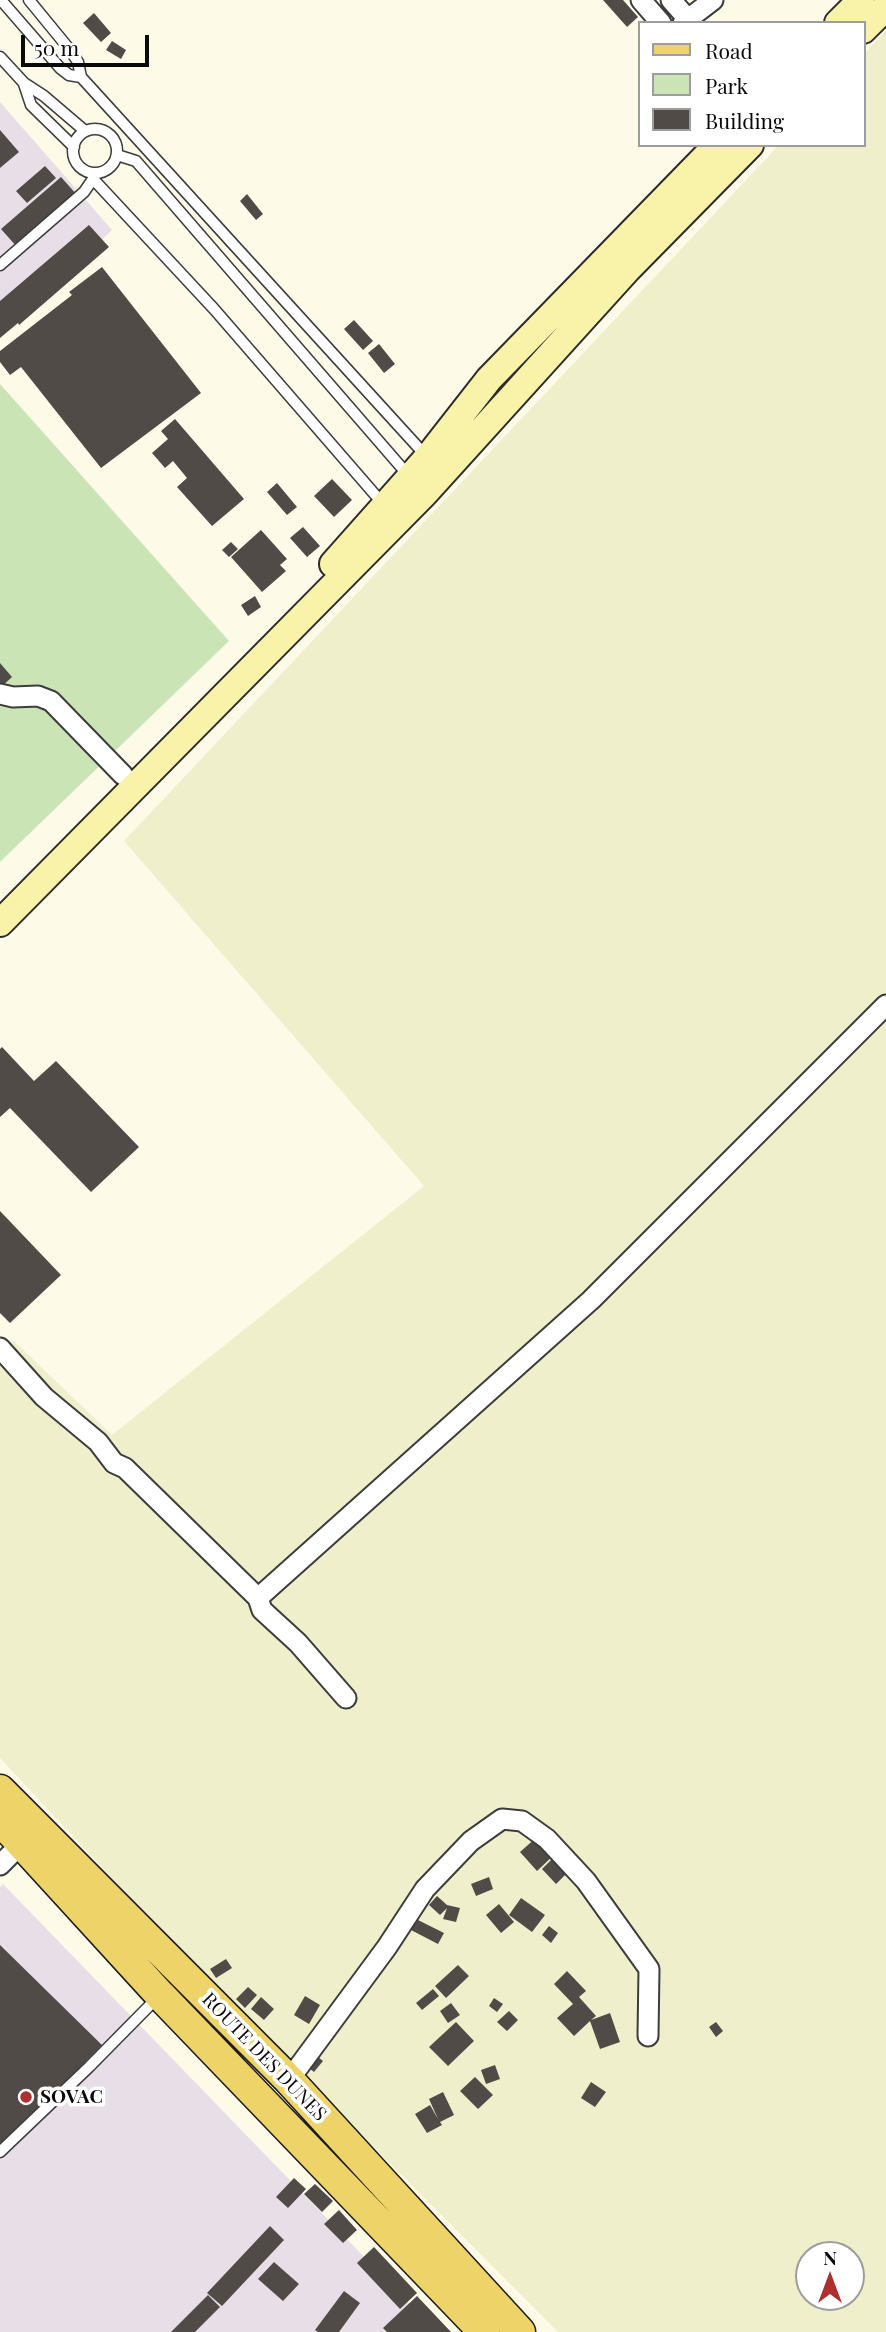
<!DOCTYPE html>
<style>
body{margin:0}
#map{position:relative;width:886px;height:2332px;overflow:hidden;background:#fdfae8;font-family:"Playfair Display",serif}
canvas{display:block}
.legend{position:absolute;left:638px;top:21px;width:228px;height:126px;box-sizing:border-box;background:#fff;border:2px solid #9d9d9d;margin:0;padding:9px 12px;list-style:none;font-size:21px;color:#0a0a0a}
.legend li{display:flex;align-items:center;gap:14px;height:35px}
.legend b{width:35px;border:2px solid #9d9d9d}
.north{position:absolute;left:795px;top:2241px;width:70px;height:70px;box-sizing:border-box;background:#fff;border:2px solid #9d9d9d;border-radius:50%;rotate:0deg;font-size:19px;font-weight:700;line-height:28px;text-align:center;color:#0a0a0a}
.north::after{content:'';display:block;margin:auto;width:24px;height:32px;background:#ad2f2e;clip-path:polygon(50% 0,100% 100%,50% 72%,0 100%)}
.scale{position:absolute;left:21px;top:35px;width:128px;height:32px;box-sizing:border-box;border:4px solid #0a0a0a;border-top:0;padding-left:9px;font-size:21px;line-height:24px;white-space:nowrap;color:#0a0a0a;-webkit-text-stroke:5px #fff;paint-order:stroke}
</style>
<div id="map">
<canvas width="886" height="2332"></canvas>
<ul class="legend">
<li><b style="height:9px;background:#edd368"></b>Road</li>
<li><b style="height:19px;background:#cbe4b6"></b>Park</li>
<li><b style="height:19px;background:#514b47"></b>Building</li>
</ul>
<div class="north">N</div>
<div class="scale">50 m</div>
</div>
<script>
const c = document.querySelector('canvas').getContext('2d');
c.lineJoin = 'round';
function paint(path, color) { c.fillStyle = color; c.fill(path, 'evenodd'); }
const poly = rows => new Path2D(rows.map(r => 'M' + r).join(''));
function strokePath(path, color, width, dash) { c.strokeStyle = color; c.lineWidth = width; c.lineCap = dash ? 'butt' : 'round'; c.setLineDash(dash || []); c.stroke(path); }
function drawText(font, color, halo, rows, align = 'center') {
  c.font = font + ' "Playfair Display",serif'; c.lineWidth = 7; c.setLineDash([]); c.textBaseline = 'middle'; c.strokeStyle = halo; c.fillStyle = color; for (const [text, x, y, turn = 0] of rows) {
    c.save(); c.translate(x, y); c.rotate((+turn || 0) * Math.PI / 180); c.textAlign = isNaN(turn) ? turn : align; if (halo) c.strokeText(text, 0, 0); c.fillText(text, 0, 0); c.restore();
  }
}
paint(poly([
 [0,102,112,230,0,335],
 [3,1884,437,2332,0,2332,0,1887]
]), '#e8dee8');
paint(poly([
 [886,30,886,2332,558,2332,202,1975,0,1758,0,1353,14,1341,112,1435,424,1186,124,841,779,145,863,145,863,55],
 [809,2255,851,2255,851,2297,809,2297]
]), '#f0efcb');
paint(poly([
 [0,384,229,641,0,862]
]), '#cbe4b6');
paint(poly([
 [603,0,623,0,638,17,627,27],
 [94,13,111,33,101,42,83,23],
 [112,41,126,50,121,59,106,50],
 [0,130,19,152,0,168],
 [45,166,56,178,27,203,16,191],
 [61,177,77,195,17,247,1,229],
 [247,194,263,214,256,220,240,201],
 [89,225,109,247,19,325,18,323,0,338,0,301],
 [102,267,201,393,101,468,21,367,10,375,0,362,0,351,72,295,69,292],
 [354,320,373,341,363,350,344,329],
 [379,344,395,364,384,373,368,353],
 [175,419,244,499,212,526,177,487,187,478,173,461,165,468,152,453,168,439,161,431],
 [332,479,352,500,334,517,314,496],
 [277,483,297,507,287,515,267,492],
 [303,527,320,546,307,557,290,538],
 [261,530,287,559,280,565,286,571,262,592,231,557],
 [231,542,238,549,229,557,222,550],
 [255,596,261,607,248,616,241,605],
 [0,663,12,677,0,688],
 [2,1047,34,1081,56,1061,139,1147,91,1192,10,1108,0,1117,0,1049],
 [0,1211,61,1275,10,1323,0,1313],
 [538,1836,555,1854,537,1871,520,1852],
 [557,1854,571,1869,556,1884,542,1869],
 [489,1877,493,1889,476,1896,471,1884],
 [437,1896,447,1905,460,1908,456,1922,443,1919,447,1908,440,1915,429,1905],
 [521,1898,545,1915,532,1932,509,1915],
 [499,1904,514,1922,501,1933,486,1915],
 [416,1919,444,1933,438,1944,411,1930],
 [549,1926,558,1933,551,1943,542,1935],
 [0,1945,102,2045,0,2148],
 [226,1959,232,1968,216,1978,210,1969],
 [458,1965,469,1976,446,1998,435,1986],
 [567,1971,586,1991,579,1997,596,2016,591,2020,610,2013,620,2042,600,2049,590,2021,574,2036,557,2018,573,2004,554,1984],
 [248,1987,257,1995,245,2008,236,1999],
 [433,1989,439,1996,422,2010,416,2003],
 [305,1996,320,2005,309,2024,294,2015],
 [261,1997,274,2009,264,2020,251,2009],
 [494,1998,503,2004,497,2012,489,2006],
 [451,2003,460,2015,448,2023,440,2011],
 [509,2011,518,2020,507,2031,497,2022],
 [456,2022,474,2041,448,2066,429,2047],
 [716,2022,723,2031,716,2037,709,2027],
 [312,2052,323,2061,314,2072,303,2063],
 [495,2065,500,2079,486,2084,481,2070],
 [475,2077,493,2095,478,2109,460,2091],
 [591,2082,606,2092,595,2107,581,2098],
 [443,2092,454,2115,440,2122,442,2125,427,2133,415,2114,430,2105,438,2119,429,2099],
 [294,2178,306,2189,288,2208,276,2197],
 [315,2184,333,2201,322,2212,304,2194],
 [339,2210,357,2230,343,2243,324,2224],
 [270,2226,284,2240,222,2306,207,2293],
 [374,2247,417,2293,400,2309,357,2263],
 [274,2262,299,2284,283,2301,258,2279],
 [344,2291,360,2303,339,2332,318,2332,315,2330],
 [208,2295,220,2307,195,2332,171,2332],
 [417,2296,451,2332,387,2332,383,2328]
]), '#514b47');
const lane = poly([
 [1,0,60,68,69,75,81,77],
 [29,0,70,50,78,62,81,77,427,457],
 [0,57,24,83,44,96,85,131],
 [24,84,31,105,74,147],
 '73 151a22 22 0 1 1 44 0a22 22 0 1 1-44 0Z',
 [117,155,136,161,408,475],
 [94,180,214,309,384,505],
 [0,265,84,192,95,176],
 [0,2152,89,2067,157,1998]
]);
const street = poly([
 [641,0,661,23],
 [671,0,687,18],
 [683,23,713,0],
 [0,694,13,697,38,696,51,701,123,775],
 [0,1348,44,1397,98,1442,114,1463,125,1468,258,1598,262,1610,298,1643,346,1698],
 [258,1598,591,1300,886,1005],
 [0,1865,22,1843],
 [289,2080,387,1947,425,1889,471,1841,502,1819,522,1821,547,1839,586,1881,649,1969,648,2036]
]);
const secondary = poly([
 [838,23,861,0],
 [863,30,886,7],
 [333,564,428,457,489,379,717,145],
 [0,923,425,493,627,270,750,145]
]);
const primary = poly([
 [0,1790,289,2080,520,2332],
 [0,1820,160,1995,484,2332]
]);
strokePath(lane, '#3d3d3d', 13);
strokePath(street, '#3d3d3d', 23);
strokePath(secondary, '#2c2c2c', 30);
strokePath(primary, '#1b1b1b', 33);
strokePath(lane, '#fff', 10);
strokePath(street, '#fff', 19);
strokePath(secondary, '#f8f3a8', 26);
strokePath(primary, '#edd368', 30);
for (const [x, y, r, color] of [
 [26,2097,7,"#ad2f2e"]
]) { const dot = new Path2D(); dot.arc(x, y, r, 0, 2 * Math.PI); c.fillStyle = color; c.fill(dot); strokePath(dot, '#fff', 2.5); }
drawText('19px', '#0a0a0a', '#fff', [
 ["ROUTE DES DUNES",264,2057,46]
]);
drawText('bold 19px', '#0a0a0a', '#fff', [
 ["SOVAC",40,2097]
], 'left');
</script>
